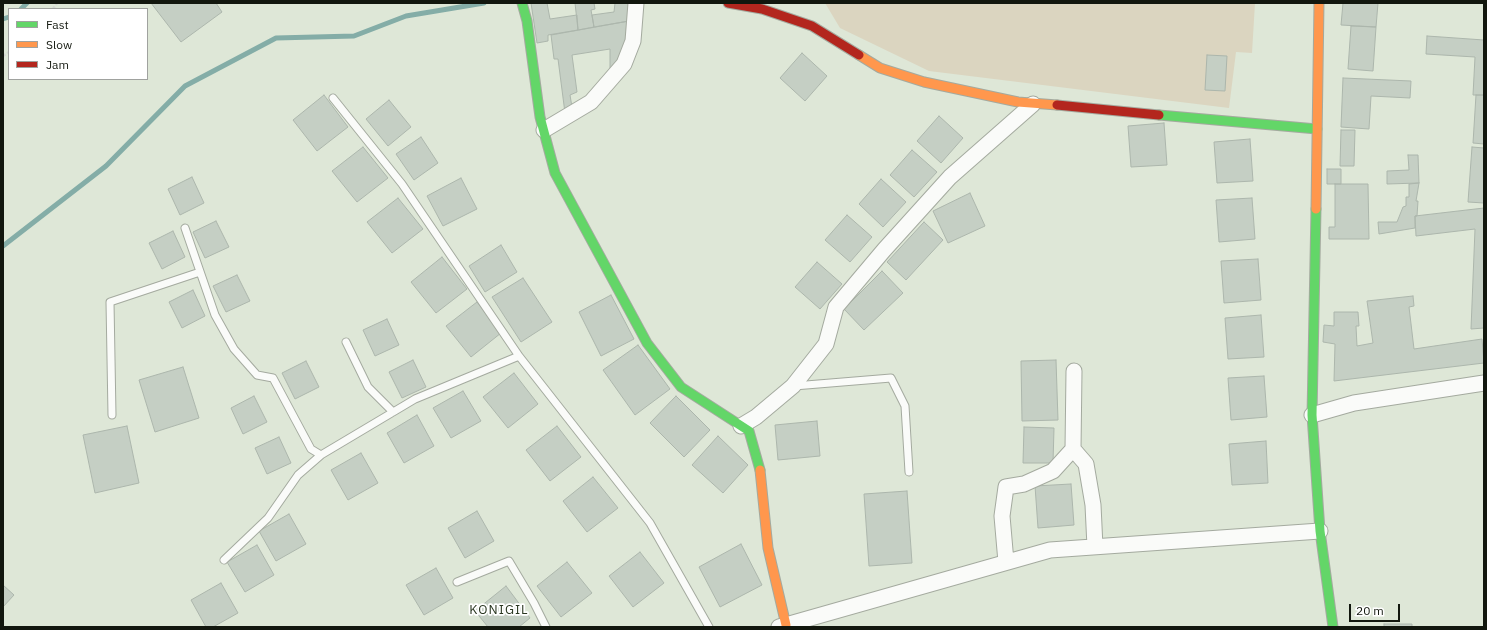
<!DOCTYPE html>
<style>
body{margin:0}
#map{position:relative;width:1487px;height:630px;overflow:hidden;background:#dee7d7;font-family:"IBM Plex Sans",sans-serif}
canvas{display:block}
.frame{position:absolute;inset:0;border:4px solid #12170e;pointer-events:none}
.legend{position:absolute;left:8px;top:8px;width:140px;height:72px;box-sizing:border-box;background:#fff;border:1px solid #a0a29f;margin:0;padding:5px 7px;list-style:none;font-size:12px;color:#12170e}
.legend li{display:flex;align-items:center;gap:8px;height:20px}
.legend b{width:20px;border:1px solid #a0a29f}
.scale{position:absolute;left:1349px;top:604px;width:51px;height:18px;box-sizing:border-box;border:2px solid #12170e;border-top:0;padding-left:5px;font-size:12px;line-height:14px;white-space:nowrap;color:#12170e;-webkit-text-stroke:3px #fff;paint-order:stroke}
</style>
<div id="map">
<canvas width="1487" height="630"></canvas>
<div class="frame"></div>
<ul class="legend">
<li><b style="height:5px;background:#63d668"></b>Fast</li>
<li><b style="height:5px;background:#ff974d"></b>Slow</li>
<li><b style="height:5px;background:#b3261e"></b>Jam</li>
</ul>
<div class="scale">20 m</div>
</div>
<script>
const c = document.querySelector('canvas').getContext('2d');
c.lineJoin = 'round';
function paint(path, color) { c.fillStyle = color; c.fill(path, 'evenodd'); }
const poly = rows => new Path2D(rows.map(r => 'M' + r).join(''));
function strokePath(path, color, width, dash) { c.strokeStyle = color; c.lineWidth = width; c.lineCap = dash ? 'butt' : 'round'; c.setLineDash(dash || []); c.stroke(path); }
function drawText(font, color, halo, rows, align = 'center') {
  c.font = font + ' "IBM Plex Sans",sans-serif'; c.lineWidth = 3.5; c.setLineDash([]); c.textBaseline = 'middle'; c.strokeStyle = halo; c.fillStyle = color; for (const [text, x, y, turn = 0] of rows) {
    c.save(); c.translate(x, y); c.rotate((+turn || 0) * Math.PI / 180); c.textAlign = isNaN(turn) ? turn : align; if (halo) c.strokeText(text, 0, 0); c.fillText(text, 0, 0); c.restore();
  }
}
paint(poly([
 [825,3,1255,3,1252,53,1236,52,1229,108,929,71,840,28]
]), '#dbd5c0');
strokePath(poly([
 [21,9,27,3],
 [3,19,9,17],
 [3,246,106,166,185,86,276,38,354,36,406,16,484,3]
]), '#84ada7', 5);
const building = poly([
 [151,3,216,3,222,12,181,42,151,3],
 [531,3,547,3,550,19,577,15,578,30,548,35,548,41,537,43,531,3],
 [575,3,594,3,595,9,591,10,594,27,578,30,575,3],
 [615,3,631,3,629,21,594,27,592,15,614,12,615,3],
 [1343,3,1378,3,1376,27,1341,25,1343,3],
 [629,21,629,39,620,66,610,70,610,49,572,55,577,92,570,95,572,107,565,113,558,59,554,59,551,35,629,21],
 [1351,26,1376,27,1373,71,1348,69,1351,26],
 [1427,36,1484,40,1484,95,1473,95,1475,57,1426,54,1427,36],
 [802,53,827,76,805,101,780,78,802,53],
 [1207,55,1227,56,1225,91,1205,90,1207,55],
 [1343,78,1411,81,1410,98,1371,96,1369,129,1341,127,1343,78],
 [324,95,348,127,317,151,293,120,324,95],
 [1476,95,1484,95,1484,144,1473,143,1476,95],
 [389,100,411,127,388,146,366,119,389,100],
 [939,116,963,138,941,163,917,141,939,116],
 [1164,123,1167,165,1131,167,1128,126,1164,123],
 [1341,130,1355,130,1354,166,1340,166,1341,130],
 [421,137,438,163,414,180,396,154,421,137],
 [1250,139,1253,181,1217,183,1214,142,1250,139],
 [363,147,388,178,357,202,332,171,363,147],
 [1472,147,1484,148,1484,203,1468,202,1472,147],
 [912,150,937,172,914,197,890,175,912,150],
 [1408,155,1418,155,1419,183,1387,184,1387,171,1409,170,1408,155],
 [1327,169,1341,169,1341,184,1327,184,1327,169],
 [192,177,204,203,180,215,168,189,192,177],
 [461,178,477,209,443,226,427,196,461,178],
 [881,179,906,202,883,227,859,204,881,179],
 [1419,183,1416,201,1418,201,1417,216,1415,216,1415,228,1379,234,1378,222,1397,222,1403,207,1406,206,1406,197,1409,197,1409,184,1419,183],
 [1335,184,1368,184,1369,239,1329,239,1329,227,1335,227,1335,184],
 [970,193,985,226,948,243,933,211,970,193],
 [398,198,423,229,392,253,367,222,398,198],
 [1252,198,1255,239,1219,242,1216,200,1252,198],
 [1484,208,1484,328,1471,329,1475,229,1416,236,1415,216,1484,208],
 [847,215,872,237,850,262,825,240,847,215],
 [216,221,229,247,205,258,193,232,216,221],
 [924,222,943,240,906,280,887,262,924,222],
 [173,231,185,257,162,269,149,243,173,231],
 [501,245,517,272,485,292,469,266,501,245],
 [442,257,467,289,436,313,411,282,442,257],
 [1258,259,1261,300,1224,303,1221,261,1258,259],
 [817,262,842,284,820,309,795,287,817,262],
 [882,271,903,293,864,330,844,309,882,271],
 [237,275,250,301,226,312,213,286,237,275],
 [523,278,552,322,521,342,492,297,523,278],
 [193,290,205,316,182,328,169,302,193,290],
 [611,295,634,339,601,356,579,312,611,295],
 [1413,296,1414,306,1409,307,1414,349,1482,339,1484,363,1334,381,1335,344,1323,342,1324,325,1334,326,1334,312,1358,312,1359,326,1356,326,1357,346,1373,343,1367,301,1413,296],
 [477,302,501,333,471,357,446,326,477,302],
 [1261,315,1264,357,1228,359,1225,318,1261,315],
 [387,319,399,345,375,356,363,330,387,319],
 [638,345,670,389,635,415,603,370,638,345],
 [413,360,426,387,402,398,389,372,413,360],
 [1056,360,1058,420,1022,421,1021,361,1056,360],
 [306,361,319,387,295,399,282,373,306,361],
 [183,367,199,418,155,432,139,380,183,367],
 [514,373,538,404,508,428,483,397,514,373],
 [1264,376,1267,417,1231,420,1228,378,1264,376],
 [463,391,481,421,451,438,433,408,463,391],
 [254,396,267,422,243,434,231,408,254,396],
 [676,396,710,430,684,457,650,423,676,396],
 [417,415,434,446,404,463,387,433,417,415],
 [817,421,820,456,778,460,775,425,817,421],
 [127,426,139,483,95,493,83,435,127,426],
 [557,426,581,457,550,481,526,450,557,426],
 [1024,427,1054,428,1053,463,1023,463,1024,427],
 [718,436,748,465,723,493,692,465,718,436],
 [279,437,291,463,267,474,255,448,279,437],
 [1266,441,1268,483,1232,485,1229,444,1266,441],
 [361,453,378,483,348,500,331,470,361,453],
 [593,477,618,508,587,532,563,501,593,477],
 [1071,484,1074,525,1038,528,1035,486,1071,484],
 [907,491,912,563,869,566,864,494,907,491],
 [477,511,494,541,465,558,448,528,477,511],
 [289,514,306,544,276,561,259,531,289,514],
 [741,544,762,585,720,607,699,567,741,544],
 [257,545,274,575,245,592,227,562,257,545],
 [640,552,664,583,633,607,609,576,640,552],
 [567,562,592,593,561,617,537,586,567,562],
 [436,568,453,598,424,615,406,585,436,568],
 [221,583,238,613,213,627,206,627,191,600,221,583],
 [3,585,14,595,3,607,3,585],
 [506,586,530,618,519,627,488,627,475,611,506,586],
 [1384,624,1412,624,1412,627,1384,627,1384,624]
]);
paint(building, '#c5cfc4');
strokePath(building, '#acb6ac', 1);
const lane = poly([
 [333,98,402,184,519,356],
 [185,228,215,315,234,349,257,375,273,378,311,449,321,455],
 [346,342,368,387,393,412],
 [794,386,891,378,905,406,909,472],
 [112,415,110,302,200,272],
 [224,560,268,518,298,475,321,455,415,399,519,356,650,523,709,627],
 [457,582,509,561,534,603,546,627]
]);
const street = poly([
 [544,130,591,102,624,64,633,41,636,3],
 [1312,415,1354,403,1484,383],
 [741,426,756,417,793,386,826,344,836,307,884,250,950,177,1033,104],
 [1073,449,1086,464,1093,505,1095,547],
 [1006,562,1002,516,1006,487,1024,484,1053,471,1073,449,1074,371],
 [779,627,1050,550,1320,531]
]);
const fast = poly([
 [522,3,527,21,540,117,555,173,647,343,681,387,749,431,760,470],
 [1159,115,1317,129],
 [1316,209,1312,415,1320,531,1333,627]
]);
const slow = poly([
 [859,55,880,68,924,82,1018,102,1057,105],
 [1316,209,1319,3],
 [760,470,768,548,786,625]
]);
const jam = poly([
 [728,3,762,9,812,26,859,55],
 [1057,105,1159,115]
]);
strokePath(lane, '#a4aa9f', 9);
strokePath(street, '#a4aa9f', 17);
strokePath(fast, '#a4aa9f', 11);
strokePath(slow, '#a4aa9f', 11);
strokePath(jam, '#a4aa9f', 11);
strokePath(poly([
 [53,9,57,3],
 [3,56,9,52]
]), '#d4d6d2', 2.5, [3, 2]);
strokePath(lane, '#fafbf9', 7);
strokePath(street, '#fafbf9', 15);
strokePath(fast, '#63d668', 9);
strokePath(slow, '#ff974d', 9);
strokePath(jam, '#b3261e', 9);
c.letterSpacing = '1px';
drawText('13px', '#293620', '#fff', [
 ["KONIGIL",499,610]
]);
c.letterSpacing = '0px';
</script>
